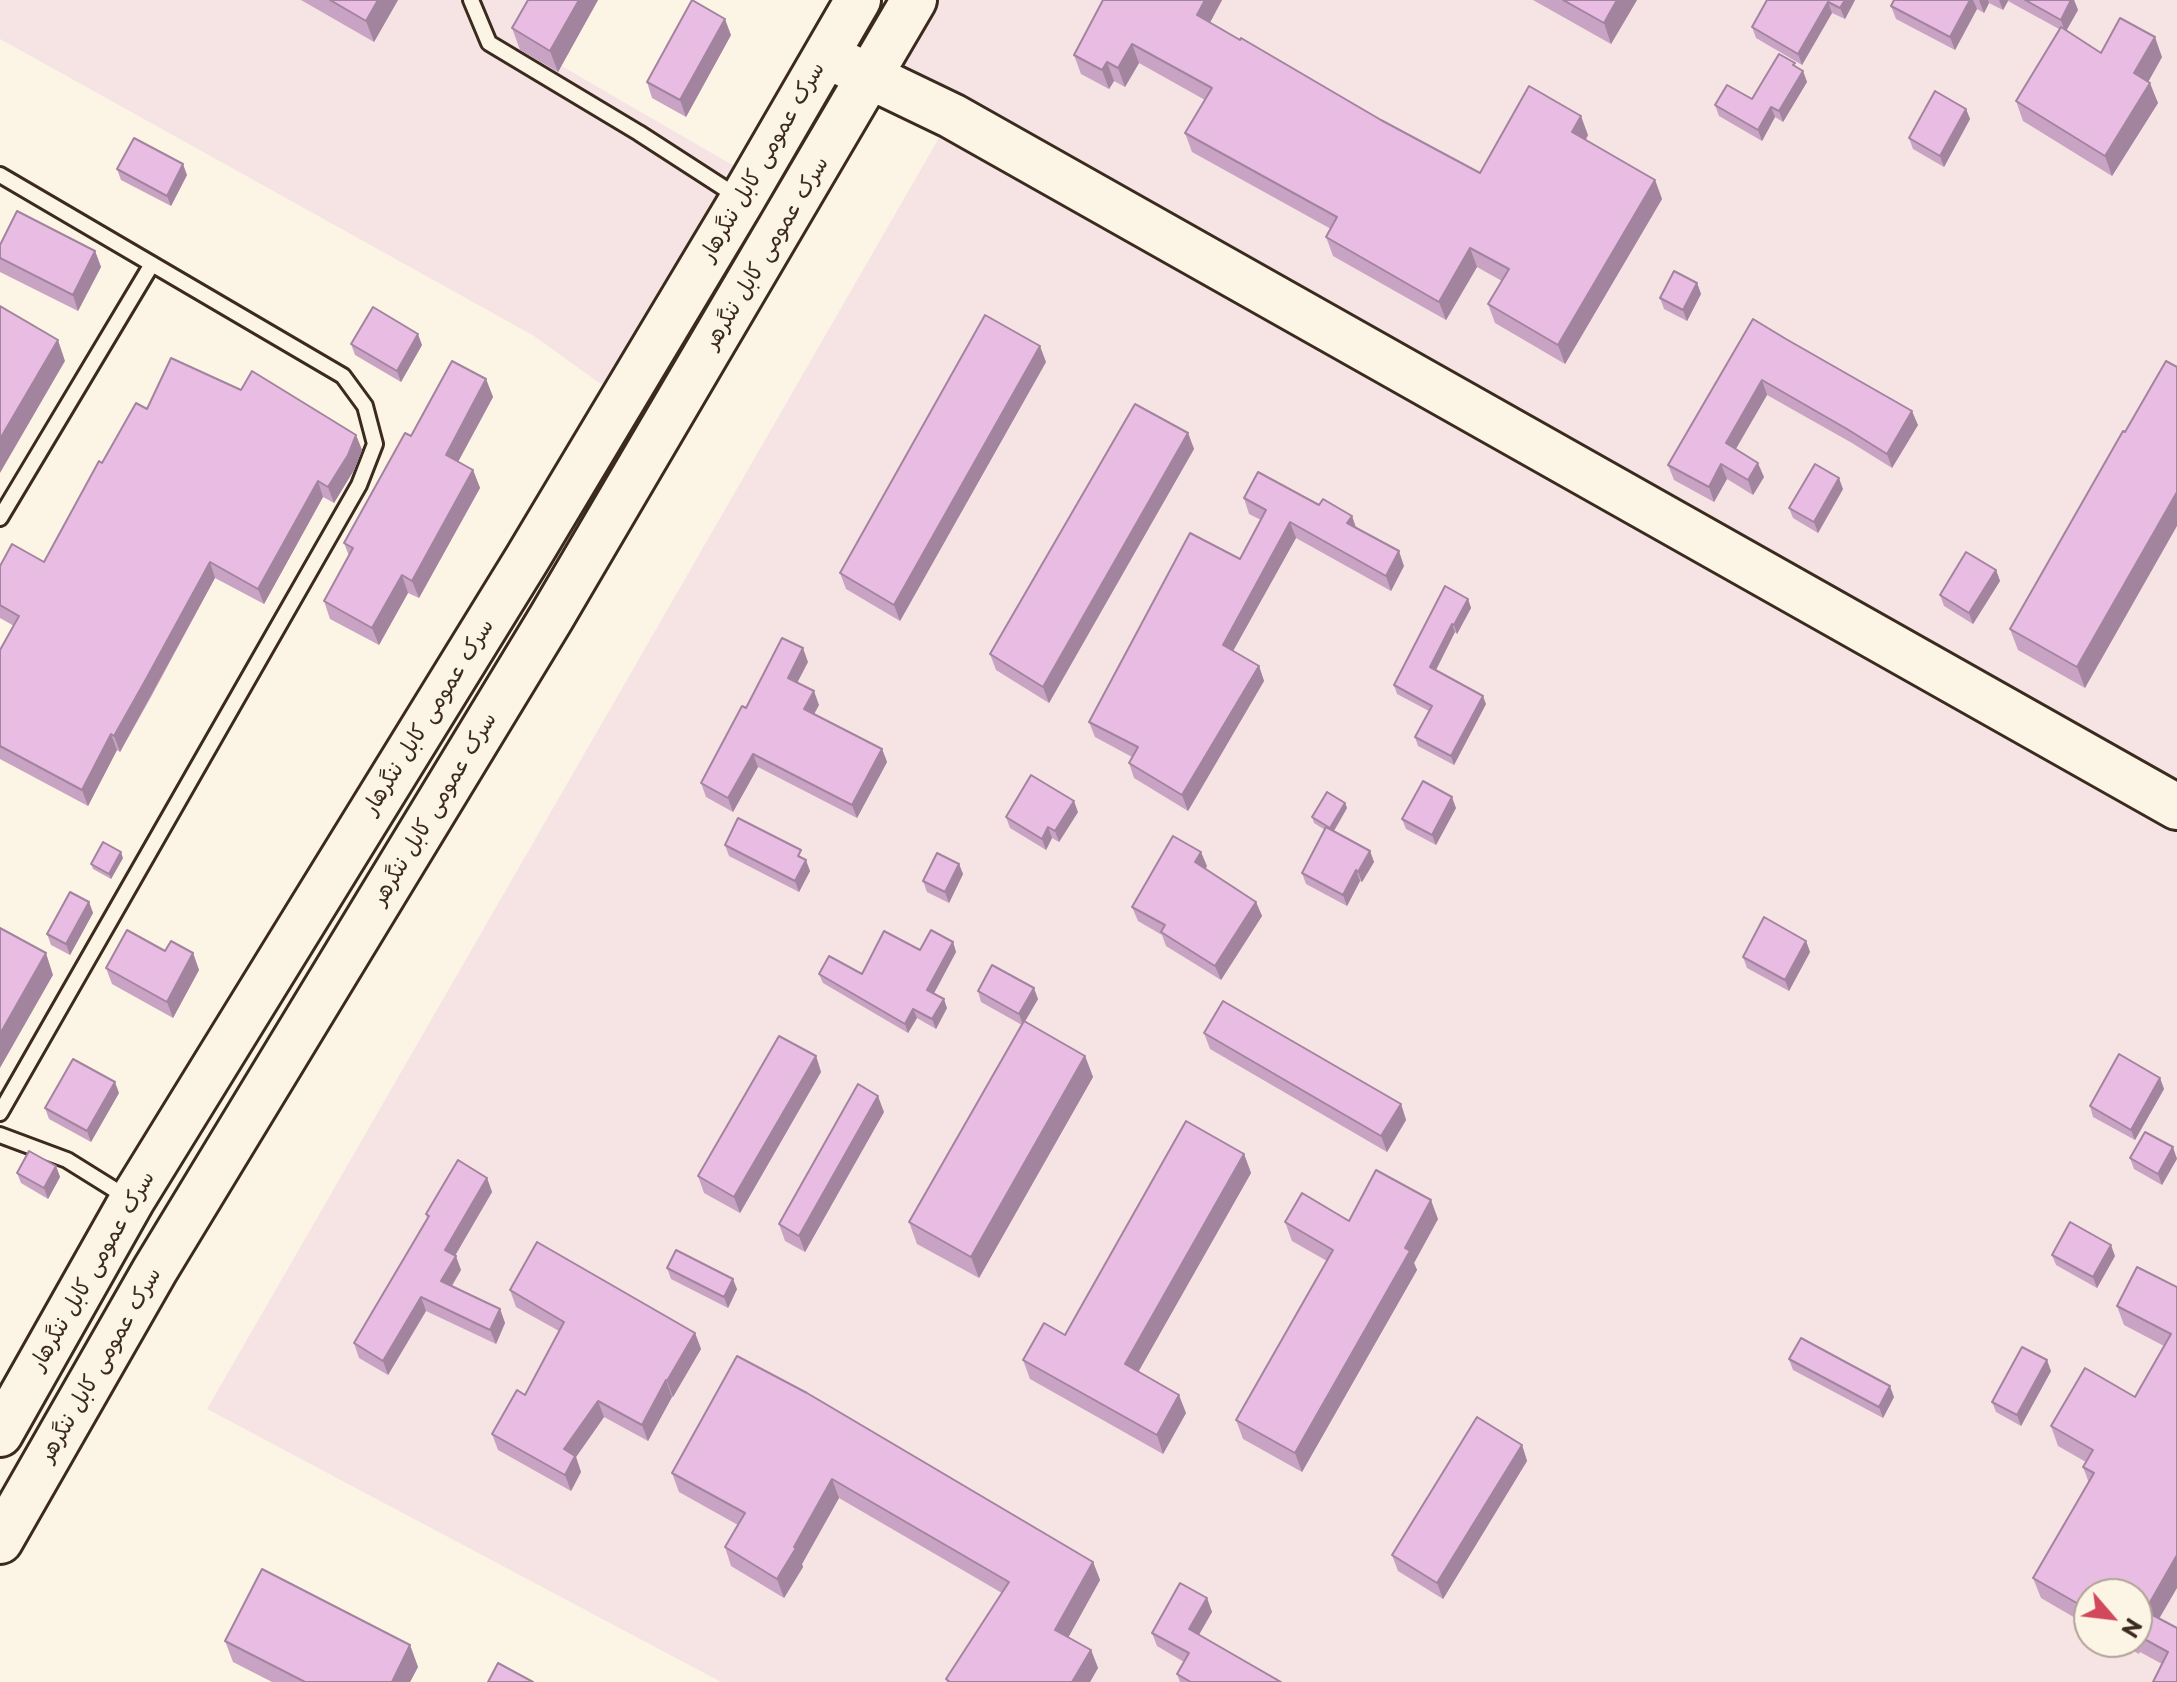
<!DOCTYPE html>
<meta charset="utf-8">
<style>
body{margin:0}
#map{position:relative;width:2177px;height:1682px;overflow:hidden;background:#fcf5e5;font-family:"Playpen Sans",sans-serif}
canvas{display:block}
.north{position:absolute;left:2073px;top:1578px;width:80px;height:80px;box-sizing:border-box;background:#fcf5e5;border:2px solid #afa495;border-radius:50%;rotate:118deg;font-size:22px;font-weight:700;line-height:32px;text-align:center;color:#3b2a1e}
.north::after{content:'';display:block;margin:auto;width:28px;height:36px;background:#d1495b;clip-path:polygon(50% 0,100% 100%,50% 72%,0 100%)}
</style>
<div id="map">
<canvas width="2177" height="1682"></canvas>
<div class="north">N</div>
</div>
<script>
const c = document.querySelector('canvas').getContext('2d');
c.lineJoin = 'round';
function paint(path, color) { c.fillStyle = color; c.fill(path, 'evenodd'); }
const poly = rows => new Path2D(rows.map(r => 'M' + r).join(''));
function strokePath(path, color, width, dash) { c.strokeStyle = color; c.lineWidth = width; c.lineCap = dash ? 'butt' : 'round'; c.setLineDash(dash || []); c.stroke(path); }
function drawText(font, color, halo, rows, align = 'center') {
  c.font = font + ' "Playpen Sans","Playpen Sans Arabic",sans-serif'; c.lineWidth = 8; c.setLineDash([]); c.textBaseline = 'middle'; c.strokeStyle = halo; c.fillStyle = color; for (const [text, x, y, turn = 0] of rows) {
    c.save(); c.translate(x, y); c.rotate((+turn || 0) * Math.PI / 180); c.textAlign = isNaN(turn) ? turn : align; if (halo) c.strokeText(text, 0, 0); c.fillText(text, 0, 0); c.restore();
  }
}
paint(poly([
 [0,0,546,0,522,43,741,170,619,397,534,336,0,39],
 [914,0,2177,0,2177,1682,721,1682,207,1409,951,117,870,78],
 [2089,1594,2137,1594,2137,1642,2089,1642]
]), '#f6e4e4');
const service = poly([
 [471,0,489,43,639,133,738,197],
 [0,175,343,376,365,406,375,444,359,485,0,1113],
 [0,518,152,264],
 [0,1135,67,1160,128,1198]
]);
const trunk = poly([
 [846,65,952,116,2177,807],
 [0,1434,132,1200,527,559,742,200,858,0],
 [0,1541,155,1270,551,618,914,0]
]);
strokePath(service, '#3b2a1e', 20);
strokePath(trunk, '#3b2a1e', 50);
strokePath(service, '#fcf5e5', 14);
strokePath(trunk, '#fcf5e5', 44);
paint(poly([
 [301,0,398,0,374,42],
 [598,0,558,72,520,50,512,28],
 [1103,0,1222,0,1210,22,1381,120,1480,173,1588,135,1586,140,1655,180,1662,199,1565,364,1495,323,1488,304,1502,281,1477,267,1446,320,1333,256,1326,237,1331,229,1192,152,1185,133,1205,100,1139,63,1125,87,1114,81,1109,89,1081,74,1074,55],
 [1533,0,1637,0,1611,44],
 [1767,0,1855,0,1845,19,1832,13,1802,65,1756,38,1752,27],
 [1894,0,2074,0,2078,10,2066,31,2101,53,2162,57,2148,82,2158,103,2112,176,2023,121,2016,101,2059,29,2008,1,2003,10,1989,3,1984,13,1977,9,1955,50,1896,19,1891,6],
 [731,35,686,117,652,98,647,82],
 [1796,67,1803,71,1807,82,1783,122,1775,117,1762,141,1719,116,1715,105,1752,99],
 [1966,109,1970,119,1944,167,1913,149,1909,138],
 [117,169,187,175,171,206,121,180],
 [0,245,95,251,101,267,78,311,0,272],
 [1697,283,1701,294,1687,321,1664,309,1660,298],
 [1753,319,1918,425,1892,468,1852,443,1767,395,1736,449,1764,477,1753,495,1727,479,1714,502,1674,480,1668,465],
 [351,344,422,345,401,382,355,355],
 [1046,362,900,621,846,589,840,573],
 [486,379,493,397,458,462,473,470,480,488,419,598,408,593,379,645,330,619,324,601,349,556,344,543,411,436],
 [241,390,356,435,362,450,354,470,334,503,323,497,264,604,215,578,151,697,120,752,117,750,88,806,0,759,0,650,14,626,0,618,0,566,44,562,102,463,147,409],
 [2125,432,2085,688,2018,650,2010,629],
 [1188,433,1194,449,1049,703,996,670,990,654],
 [1843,489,1818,533,1793,518,1789,508],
 [1244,498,1319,505,1352,516,1356,528,1404,566,1391,591,1296,538,1233,651,1259,666,1264,681,1188,811,1134,778,1129,763,1132,757,1095,737,1089,722,1240,559,1261,520,1249,514],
 [1996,570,2000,581,1973,624,1944,606,1940,595],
 [1468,599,1471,608,1457,634,1455,632,1435,671,1486,704,1454,765,1418,746,1415,737,1429,711,1397,694,1394,685],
 [808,662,797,682,819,705,814,714,882,749,887,762,857,818,758,767,733,812,706,797,701,783,746,708],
 [1345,803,1347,808,1334,831,1370,851,1374,862,1362,882,1360,881,1347,906,1306,884,1302,873,1325,830,1314,823,1312,817],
 [1456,808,1436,845,1406,829,1402,819],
 [1078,812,1059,842,1052,838,1046,850,1010,828,1006,817],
 [725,845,804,859,810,871,799,892,729,856],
 [123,858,111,879,93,869,91,864],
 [959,864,963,874,949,903,927,892,923,881],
 [1207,866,1205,869,1256,902,1262,916,1221,980,1166,946,1162,935,1138,921,1132,907],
 [89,902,93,913,70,955,51,945,47,934],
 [1806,941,1810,952,1789,991,1747,968,1743,957],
 [953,942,956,952,934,993,947,1008,936,1029,917,1018,908,1033,823,983,819,974,862,974,920,950],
 [165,951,193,953,199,970,173,1018,112,984,106,968],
 [978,991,1038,999,1025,1021,1085,1056,1093,1077,979,1278,917,1244,909,1222,1022,1025,981,1002],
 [1204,1033,1401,1104,1406,1120,1387,1152,1210,1049],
 [816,1056,821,1072,740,1213,704,1193,698,1176],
 [2160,1078,2164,1089,2135,1140,2093,1117,2090,1106],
 [119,1093,91,1142,49,1119,45,1108],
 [884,1112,805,1252,785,1241,779,1224],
 [1244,1154,1251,1173,1138,1372,1186,1413,1163,1454,1030,1379,1023,1360,1065,1335],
 [2177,1157,2162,1185,2134,1169,2130,1158],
 [56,1166,60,1177,48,1199,21,1183,17,1173],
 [487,1178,492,1192,455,1256,461,1270,452,1286,500,1309,505,1323,496,1344,426,1311,388,1375,359,1358,354,1343,427,1218,426,1214],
 [1438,1219,1414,1263,1417,1270,1302,1472,1243,1439,1236,1420,1327,1261,1292,1241,1285,1222],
 [2052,1255,2115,1256,2097,1288,2056,1265],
 [667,1268,737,1289,728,1308,671,1279],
 [2177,1287,2159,1618,2177,1682,2162,1664,2140,1652,2139,1654,2117,1642,2137,1642,2137,1594,2089,1594,2089,1626,2041,1598,2033,1578,2089,1483,2083,1467,2086,1462,2058,1446,2051,1426,2135,1397,2164,1346,2124,1325,2117,1306],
 [510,1290,695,1333,701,1349,673,1397,672,1397,648,1441,604,1417,576,1457,581,1472,571,1491,498,1450,492,1434,525,1395,559,1331,516,1307],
 [737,1356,1093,1562,1100,1580,1068,1637,1091,1650,1098,1668,1090,1682,947,1682,946,1679,1002,1593,839,1498,802,1564,803,1567,784,1598,731,1566,725,1547,738,1525,679,1492,672,1473],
 [1789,1359,1894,1397,1883,1418,1793,1370],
 [2051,1371,2021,1426,1996,1412,1992,1402],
 [1522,1445,1527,1461,1443,1599,1398,1571,1392,1555],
 [1207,1598,1212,1612,1199,1635,1281,1682,1180,1682,1177,1674,1184,1662,1157,1646,1152,1633],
 [225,1641,410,1645,418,1667,410,1682,272,1682,233,1662]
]), '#c8a3c3');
paint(poly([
 [378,0,398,0,374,42,366,21],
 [579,0,598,0,558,72,550,51],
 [1205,0,1222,0,1204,34,1197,15],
 [1617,0,1637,0,1611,44,1604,23],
 [1845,0,1855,0,1845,19,1840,8],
 [1970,0,1973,0,1977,9,1955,50,1950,37],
 [1979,0,1988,0,1989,3,1984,13],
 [1999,0,2008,0,2008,1,2003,10],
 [2071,0,2074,0,2078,10,2065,33,2061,20],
 [1828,2,1832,13,1802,65,1798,54],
 [725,19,731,35,686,117,680,100],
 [2155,37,2162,57,2142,93,2134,73],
 [1132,44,1139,63,1125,87,1118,68],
 [1107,62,1114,81,1109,89,1102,70],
 [1803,71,1807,82,1783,122,1779,111],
 [2150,83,2158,103,2112,176,2105,156],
 [1771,107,1775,117,1762,141,1758,130],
 [1966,109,1970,119,1944,167,1940,156],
 [1581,116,1588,135,1579,151,1572,132],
 [183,164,187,175,171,206,167,196],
 [1655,180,1662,199,1565,364,1558,345],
 [1470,248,1477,267,1446,320,1439,302],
 [95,251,101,267,78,311,73,295],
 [1697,283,1701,294,1687,321,1683,310],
 [418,334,422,345,401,382,397,371],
 [58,340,65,361,0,473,0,439],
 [1040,346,1046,362,900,621,894,605],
 [486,379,493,397,452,473,446,455],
 [1762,380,1767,395,1731,457,1726,443],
 [1912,411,1918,425,1892,468,1887,454],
 [1188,433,1194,449,1049,703,1043,687],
 [356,435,362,450,354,470,334,503,328,487],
 [1758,463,1764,477,1753,495,1748,480],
 [1721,464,1727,479,1714,502,1709,487],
 [473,470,480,488,419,598,412,581],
 [1839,478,1843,489,1818,533,1814,522],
 [318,481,323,497,264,604,258,589],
 [2177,492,2177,526,2085,688,2077,667],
 [1352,516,1357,531,1347,523],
 [1290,522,1296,538,1228,660,1223,645],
 [1399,551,1404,566,1391,591,1386,576],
 [210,562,215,578,120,752,114,736],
 [1996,570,2000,581,1973,624,1969,613],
 [402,575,408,593,379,645,372,628],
 [1468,599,1471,608,1457,634,1454,625],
 [1452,624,1455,632,1433,676,1430,667],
 [803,648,808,662,793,691,788,678],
 [1259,666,1264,681,1188,811,1182,795],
 [814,691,819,705,809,723,804,709],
 [1483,696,1486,704,1454,765,1451,756],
 [111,734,117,750,88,806,82,790],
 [882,749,887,762,857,818,852,805],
 [753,754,758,767,733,812,728,798],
 [1452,797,1456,808,1436,845,1432,835],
 [1074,801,1078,812,1059,842,1055,831],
 [1345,803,1347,808,1332,834,1330,828],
 [1048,827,1052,838,1046,850,1042,839],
 [1370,851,1374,862,1362,882,1358,872],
 [121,852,123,858,111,879,109,874],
 [1201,852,1207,866,1201,877,1195,862],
 [806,860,810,871,799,892,795,881],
 [959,864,963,874,949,903,945,892],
 [1356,870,1360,881,1347,906,1343,895],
 [89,902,93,913,70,955,66,944],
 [1256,902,1262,916,1221,980,1215,966],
 [1806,941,1810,952,1789,991,1785,980],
 [953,942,956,952,931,999,927,990],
 [46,953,53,975,0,1068,0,1034],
 [193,953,199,970,173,1018,167,1002],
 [1034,988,1038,999,1023,1025,1019,1014],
 [944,999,947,1008,936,1029,932,1019],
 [913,1009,917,1018,908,1033,905,1024],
 [816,1056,821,1072,740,1213,734,1197],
 [1085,1056,1093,1077,979,1278,971,1257],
 [2160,1078,2164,1089,2135,1140,2131,1130],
 [115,1082,119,1093,91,1142,87,1131],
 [878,1096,884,1112,805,1252,799,1236],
 [1401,1104,1406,1120,1387,1152,1381,1136],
 [2173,1147,2177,1159,2162,1185,2158,1174],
 [1244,1154,1251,1173,1132,1383,1125,1364],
 [56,1166,60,1177,48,1199,44,1188],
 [487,1178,492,1192,450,1264,445,1250],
 [1431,1200,1438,1219,1414,1263,1417,1270,1302,1472,1295,1453],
 [2111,1245,2115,1256,2097,1288,2093,1277],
 [456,1256,461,1270,446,1295,441,1281],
 [733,1279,737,1289,728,1308,724,1297],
 [421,1297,426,1311,388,1375,383,1361],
 [500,1309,505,1323,496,1344,490,1330],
 [695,1333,701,1349,673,1397,667,1381],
 [2047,1360,2051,1371,2021,1426,2017,1415],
 [666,1380,672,1397,648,1441,642,1425],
 [1890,1386,1894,1397,1883,1418,1879,1407],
 [1179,1395,1186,1413,1163,1454,1157,1435],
 [598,1401,604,1417,576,1457,581,1472,571,1491,565,1475,564,1449],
 [1522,1445,1527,1461,1443,1599,1437,1583],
 [832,1479,839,1498,802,1564,803,1567,784,1598,777,1579],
 [2177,1555,2177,1588,2152,1631,2145,1611],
 [1093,1562,1100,1580,1062,1649,1055,1630],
 [1207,1598,1212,1612,1194,1643,1189,1629],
 [410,1645,418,1667,410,1682,392,1682],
 [1091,1650,1098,1668,1090,1682,1072,1682]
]), '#a3849f');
const building = poly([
 [330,0,378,0,366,21,330,0],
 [528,0,579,0,550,51,512,28,528,0],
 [692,0,725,19,680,100,647,82,692,0],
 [1103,0,1205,0,1197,15,1240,40,1241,38,1381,120,1480,173,1529,86,1581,116,1572,132,1655,180,1558,345,1488,304,1509,269,1470,248,1439,302,1326,237,1337,217,1185,133,1212,88,1132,44,1118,68,1107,62,1102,70,1074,55,1103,0],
 [1563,0,1617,0,1604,23,1563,0],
 [1767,0,1845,0,1840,8,1828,2,1798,54,1752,27,1767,0],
 [1894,0,1970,0,1950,37,1891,6,1894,0],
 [2025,0,2071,0,2061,20,2025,0],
 [2120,18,2155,37,2134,73,2150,83,2105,156,2016,101,2061,27,2101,53,2120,18],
 [1779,54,1795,63,1793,65,1803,71,1779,111,1771,107,1758,130,1715,105,1727,85,1752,99,1779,54],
 [1935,91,1966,109,1940,156,1909,138,1935,91],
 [134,138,183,164,167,196,117,169,134,138],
 [17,211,95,251,73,295,0,258,0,245,17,211],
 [1674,271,1697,283,1683,310,1660,298,1674,271],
 [0,306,58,340,0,439,0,306],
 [373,307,418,334,397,371,351,344,373,307],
 [985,315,1040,346,894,605,840,573,985,315],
 [1753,319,1786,339,1912,411,1887,454,1847,429,1762,380,1726,443,1758,463,1748,480,1721,464,1709,487,1668,465,1753,319],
 [171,358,241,390,252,371,356,435,348,455,328,487,318,481,258,589,210,562,145,681,114,736,111,734,82,790,0,746,0,650,19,616,0,605,0,566,12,544,44,562,99,461,102,463,136,403,147,409,171,358],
 [452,361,486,379,446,455,473,470,412,581,402,575,372,628,324,601,353,548,344,543,405,433,411,436,452,361],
 [2166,361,2177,367,2177,492,2077,667,2010,629,2123,431,2125,432,2166,361],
 [1135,404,1188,433,1043,687,990,654,1135,404],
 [1815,464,1839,478,1814,522,1789,508,1815,464],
 [1258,472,1319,505,1323,499,1352,516,1347,523,1399,551,1386,576,1290,522,1223,645,1259,666,1182,795,1129,763,1138,747,1089,722,1190,533,1240,559,1266,510,1244,498,1258,472],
 [1966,552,1996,570,1969,613,1940,595,1966,552],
 [1445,586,1468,599,1454,625,1452,624,1430,667,1483,696,1451,756,1415,737,1432,706,1394,685,1445,586],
 [782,638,803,648,788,678,814,691,804,709,882,749,852,805,753,754,728,798,701,783,742,706,746,708,782,638],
 [1031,775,1074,801,1055,831,1048,827,1042,839,1006,817,1031,775],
 [1423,781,1452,797,1432,835,1402,819,1423,781],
 [1327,792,1345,803,1330,828,1312,817,1327,792],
 [738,818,801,850,798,856,806,860,795,881,725,845,738,818],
 [1326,827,1370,851,1358,872,1356,870,1343,895,1302,873,1326,827],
 [1173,836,1201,852,1195,862,1256,902,1215,966,1161,932,1165,925,1132,907,1173,836],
 [103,842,121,852,109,874,91,864,103,842],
 [937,853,959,864,945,892,923,881,937,853],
 [70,892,89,902,66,944,47,934,70,892],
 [1764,917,1806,941,1785,980,1743,957,1764,917],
 [0,928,46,953,0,1034,0,928],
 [127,930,165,951,171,941,193,953,167,1002,106,968,127,930],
 [931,930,953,942,927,990,944,999,932,1019,913,1009,905,1024,819,974,829,956,862,974,884,931,920,950,931,930],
 [992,965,1034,988,1019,1014,978,991,992,965],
 [1223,1001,1401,1104,1381,1136,1204,1033,1223,1001],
 [1024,1021,1085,1056,971,1257,909,1222,1024,1021],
 [779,1036,816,1056,734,1197,698,1176,779,1036],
 [2119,1054,2160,1078,2131,1130,2090,1106,2119,1054],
 [73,1059,115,1082,87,1131,45,1108,73,1059],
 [858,1084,878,1096,799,1236,779,1224,858,1084],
 [1186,1121,1244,1154,1125,1364,1179,1395,1157,1435,1023,1360,1044,1323,1065,1335,1186,1121],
 [2145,1132,2173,1147,2158,1174,2130,1158,2145,1132],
 [29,1151,56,1166,44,1188,17,1173,29,1151],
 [458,1160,487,1178,445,1250,456,1256,441,1281,500,1309,490,1330,421,1297,383,1361,354,1343,429,1216,426,1214,458,1160],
 [1376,1170,1431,1200,1405,1248,1410,1251,1295,1453,1236,1420,1333,1250,1285,1222,1302,1193,1349,1221,1376,1170],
 [2070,1222,2111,1245,2093,1277,2052,1255,2070,1222],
 [537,1242,695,1333,667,1381,666,1380,642,1425,598,1401,564,1449,575,1456,565,1475,492,1434,517,1390,525,1395,564,1322,510,1290,537,1242],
 [676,1250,733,1279,724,1297,667,1268,676,1250],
 [2137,1267,2177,1287,2177,1555,2145,1611,2177,1628,2177,1682,2153,1682,2168,1652,2137,1635,2137,1594,2089,1594,2089,1610,2033,1578,2094,1473,2083,1467,2093,1450,2051,1426,2085,1368,2135,1397,2171,1334,2117,1306,2137,1267],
 [1801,1338,1890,1386,1879,1407,1789,1359,1801,1338],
 [2022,1347,2047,1360,2017,1415,1992,1402,2022,1347],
 [737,1356,807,1393,1093,1562,1055,1630,1091,1650,1072,1682,950,1682,946,1679,1009,1582,832,1479,794,1547,796,1548,777,1579,725,1547,745,1513,672,1473,737,1356],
 [1477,1417,1522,1445,1437,1583,1392,1555,1477,1417],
 [262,1569,410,1645,392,1682,305,1682,225,1641,262,1569],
 [1180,1583,1207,1598,1189,1629,1281,1682,1191,1682,1177,1674,1189,1653,1152,1633,1180,1583],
 [498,1663,533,1682,488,1682,498,1663]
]);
paint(building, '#e9bde3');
strokePath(building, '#a3849f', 2);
drawText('22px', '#3b2a1e', '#fcf5e5', [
 ["سرک عمومی کابل ننگرهار",763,162,-60],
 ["سرک عمومی کابل ننگرهر",767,253,-59],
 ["سرک عمومی کابل ننگرهار",429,717,-58],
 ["سرک عمومی کابل ننگرهر",435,809,-59],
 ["سرک عمومی کابل ننگرهار",93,1271,-60],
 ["سرک عمومی کابل ننگرهر",101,1365,-60]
]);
</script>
